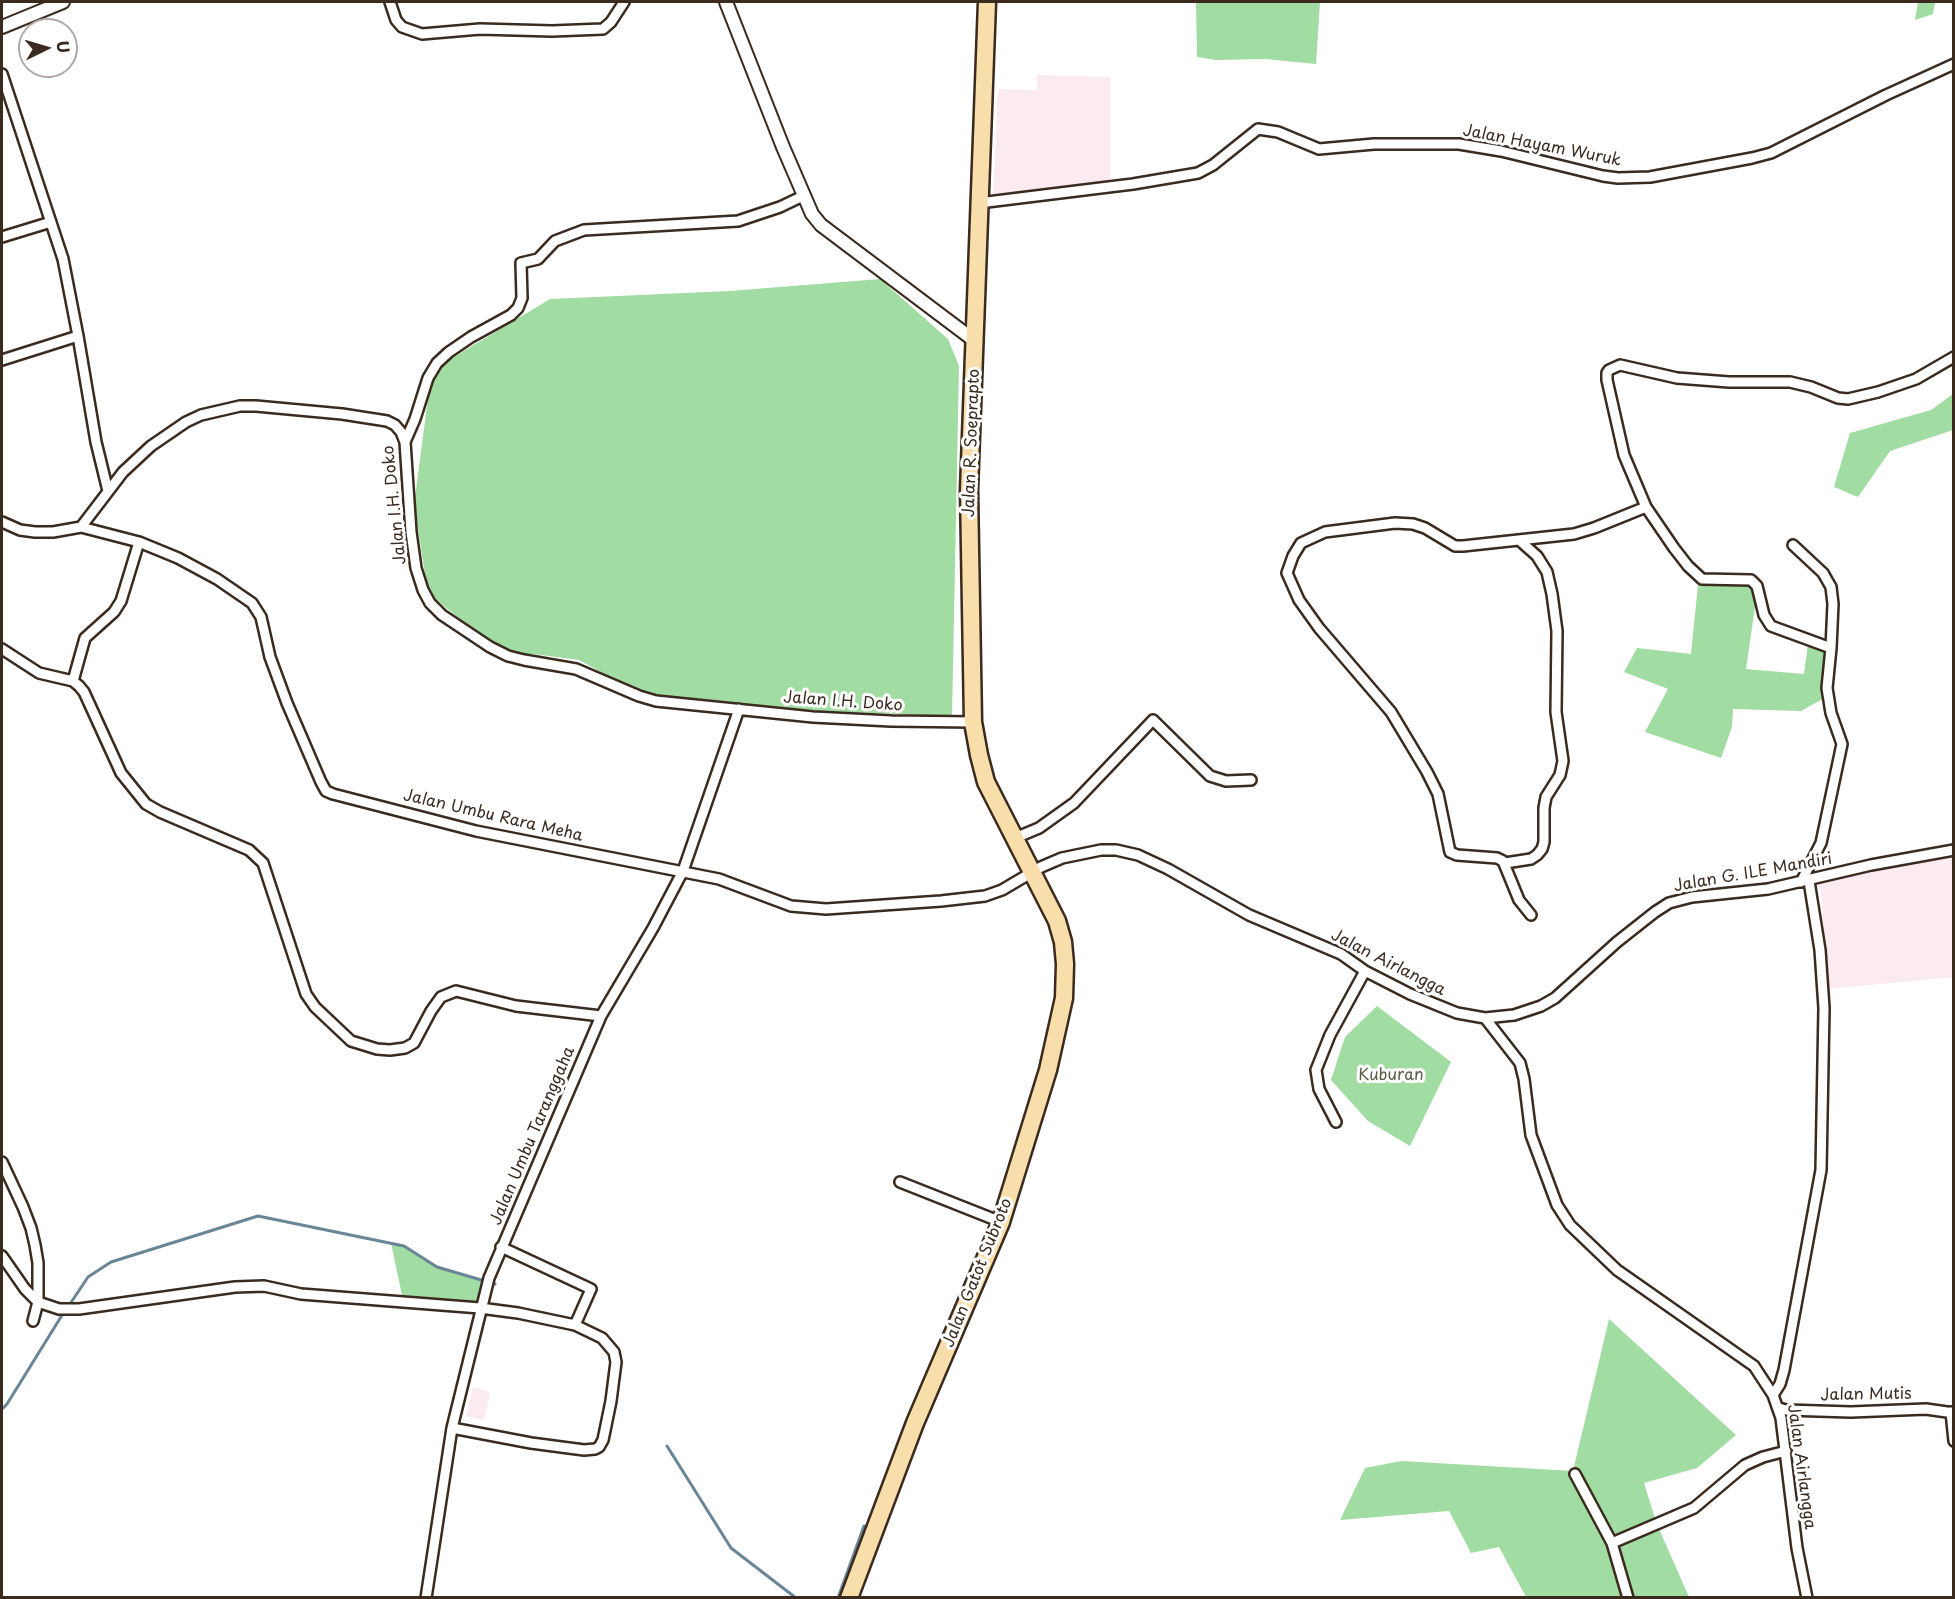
<!DOCTYPE html>
<style>
body{margin:0}
#map{position:relative;width:1955px;height:1599px;overflow:hidden;background:#fff;font-family:"Playpen Sans",sans-serif}
canvas{display:block}
.frame{position:absolute;inset:0;border:3px solid #3b2a1e;pointer-events:none}
.north{position:absolute;left:18px;top:18px;width:60px;height:60px;box-sizing:border-box;background:#fff;border:2px solid #b1aaa5;border-radius:50%;rotate:85deg;font-size:16px;font-weight:700;line-height:24px;text-align:center;color:#3b2a1e}
.north::after{content:'';display:block;margin:auto;width:21px;height:27px;background:#3b2a1e;clip-path:polygon(50% 0,100% 100%,50% 72%,0 100%)}
</style>
<div id="map">
<canvas width="1955" height="1599"></canvas>
<div class="frame"></div>
<div class="north">U</div>
</div>
<script>
const c = document.querySelector('canvas').getContext('2d');
c.lineJoin = 'round';
function paint(path, color) { c.fillStyle = color; c.fill(path, 'evenodd'); }
const poly = rows => new Path2D(rows.map(r => 'M' + r).join(''));
function strokePath(path, color, width, dash) { c.strokeStyle = color; c.lineWidth = width; c.lineCap = dash ? 'butt' : 'round'; c.setLineDash(dash || []); c.stroke(path); }
function drawText(font, color, halo, rows, align = 'center') {
  c.font = font + ' "Playpen Sans",sans-serif'; c.lineWidth = 6; c.setLineDash([]); c.textBaseline = 'middle'; c.strokeStyle = halo; c.fillStyle = color; for (const [text, x, y, turn = 0] of rows) {
    c.save(); c.translate(x, y); c.rotate((+turn || 0) * Math.PI / 180); c.textAlign = isNaN(turn) ? turn : align; if (halo) c.strokeText(text, 0, 0); c.fillText(text, 0, 0); c.restore();
  }
}
paint(poly([
 [1037,75,1110,77,1110,183,993,194,998,89,1037,90],
 [1953,847,1953,977,1828,989,1821,892,1809,875,1859,862],
 [473,1387,490,1392,484,1420,466,1416]
]), '#fbeaef');
paint(poly([
 [1196,2,1320,2,1316,64,1265,59,1216,60,1197,57],
 [1918,2,1935,2,1933,14,1915,20],
 [880,279,948,339,959,366,952,716,819,711,689,701,641,694,579,660,534,654,513,655,472,629,428,593,414,505,430,383,444,363,550,299,730,291],
 [1953,394,1953,430,1890,451,1858,497,1834,487,1850,433,1931,410],
 [1699,575,1749,577,1758,586,1746,669,1804,674,1808,644,1825,652,1825,686,1828,696,1801,711,1733,709,1732,727,1721,758,1645,732,1668,689,1624,672,1637,648,1691,654],
 [1377,1006,1451,1062,1410,1146,1368,1121,1331,1080,1345,1037],
 [391,1243,404,1246,437,1267,487,1281,481,1306,402,1295],
 [1609,1319,1736,1435,1697,1468,1644,1483,1656,1522,1689,1597,1526,1597,1499,1547,1471,1553,1449,1511,1340,1520,1365,1468,1401,1461,1573,1471]
]), '#a1dca2');
strokePath(poly([
 [68,1307,88,1277,111,1262,258,1216,404,1246,437,1267,495,1284],
 [2,1409,7,1404,64,1312],
 [667,1446,731,1548,796,1598],
 [838,1598,864,1526]
]), '#698596', 3);
const street = poly([
 [390,2,396,20,402,27,422,34,480,29,552,31,603,29,611,22,624,2],
 [2,74,63,259,78,336,96,442,108,491],
 [979,203,1133,184,1198,173,1213,165,1258,129,1278,132,1319,149,1374,144,1459,144,1501,151,1603,176,1618,178,1650,177,1752,158,1771,153,1886,95,1954,64],
 [2,237,51,222],
 [2,360,78,336],
 [405,442,415,419,428,378,437,363,449,352,471,337,511,315,518,308,522,298,521,263,538,259,555,241,584,230,738,221,780,207,803,196],
 [2,522,20,530,35,532,53,532,81,527,139,542,178,558,217,579,252,603,261,617,270,657,287,703,321,782,326,791,333,794,476,831,719,879,791,906,826,909,941,901,985,896,1002,890,1041,867,1062,858,1101,850,1116,850,1138,855,1168,869,1249,915,1341,954,1365,971,1410,994,1457,1013,1485,1018,1520,1063,1524,1079,1531,1135,1557,1205,1570,1225,1617,1270,1754,1366,1773,1395,1781,1418,1797,1548,1807,1598],
 [81,527,123,472,151,446,186,422,201,415,240,406,256,406,342,414,387,421,395,425,401,432,405,442,411,532,416,568,423,590,430,603,442,615,490,647,508,656,524,660,576,669,639,696,656,701,813,717,891,721,973,722],
 [1793,545,1823,573,1831,587,1833,604,1831,648],
 [2,649,39,673,73,681,79,686,84,692,121,773,146,804,160,812,249,850,263,863,306,994,315,1007,351,1041,377,1049,390,1050,405,1048,414,1043,431,1011,441,997,456,991,516,1006,601,1016],
 [73,681,85,638,114,612,121,601,139,542],
 [1015,838,1039,828,1074,803,1153,720,1210,776,1226,781,1251,780],
 [1505,863,1531,859,1537,855,1542,849,1544,842,1544,808,1546,797,1560,775,1563,761,1556,712,1557,631,1552,594,1547,572,1537,556,1519,540],
 [1801,882,1821,843,1842,744,1831,713,1827,688,1831,648,1771,626,1764,615,1757,586,1751,580,1702,579,1688,566,1674,548,1646,507,1624,455,1607,380,1607,373,1609,370,1620,365,1677,378,1729,382,1790,382,1811,387,1838,398,1848,399,1878,392,1916,379,1954,357],
 [1531,915,1519,900,1503,861,1497,858,1457,855,1450,852,1438,794,1427,772,1391,712,1319,628,1299,600,1287,573,1293,556,1301,543,1325,532,1395,523,1413,524,1425,528,1455,546,1463,546,1574,534,1594,528,1646,507],
 [1485,1018,1514,1015,1541,1006,1555,998,1617,942,1655,912,1669,903,1692,897,1768,889,1871,865,1954,850],
 [1336,1122,1319,1089,1316,1070,1330,1035,1365,971],
 [2,1162,23,1207,31,1228,35,1245,38,1263,38,1302,33,1321],
 [900,1182,1001,1222],
 [501,1247,591,1289,575,1325],
 [2,1256,25,1289,38,1302,59,1309,79,1309,235,1287,264,1286,301,1294,480,1308,518,1313,575,1325,602,1338,614,1352,616,1362,611,1401,603,1440,599,1447,595,1449,584,1450,531,1443,452,1428],
 [1773,1395,1780,1384,1784,1370,1821,1170,1824,1008,1820,950,1809,881],
 [1779,1408,1786,1410,1851,1412,1926,1409,1954,1413],
 [1951,1412,1954,1441],
 [1575,1474,1612,1543,1628,1598],
 [1612,1543,1694,1508,1745,1465,1763,1457,1786,1451],
 [426,1598,452,1428,489,1278,601,1016,653,928,683,871,739,709]
]);
const secondary = poly([
 [726,2,783,147,812,214,821,225,975,341],
 [2,27,63,2]
]);
const highway = poly([
 [849,1598,915,1423,1001,1222,1048,1070,1064,998,1065,964,1063,942,1057,921,986,782,979,755,973,722,969,490,987,2]
]);
strokePath(street, '#3b2a1e', 14);
strokePath(secondary, '#3b2a1e', 16);
strokePath(highway, '#3b2a1e', 21);
strokePath(street, '#fff', 9);
strokePath(secondary, '#fff', 12);
strokePath(highway, '#f8deab', 16);
drawText('16px', '#3b2a1e', '#fff', [
 ["Jalan Hayam Wuruk",1542,146,11],
 ["Jalan R. Soeprapto",972,443,-88],
 ["Jalan I.H. Doko",395,505,-96],
 ["Jalan I.H. Doko",843,702,4],
 ["Jalan Umbu Rara Meha",493,816,13],
 ["Jalan G. ILE Mandiri",1753,873,-10],
 ["Jalan Airlangga",1388,963,27],
 ["Jalan Umbu Taranggaha",533,1136,-67],
 ["Jalan Gatot Subroto",978,1273,-68],
 ["Jalan Mutis",1866,1395,-1],
 ["Jalan Airlangga",1801,1467,82]
]);
drawText('16px', '#5a5f46', '#fff', [
 ["Kuburan",1391,1076]
]);
</script>
